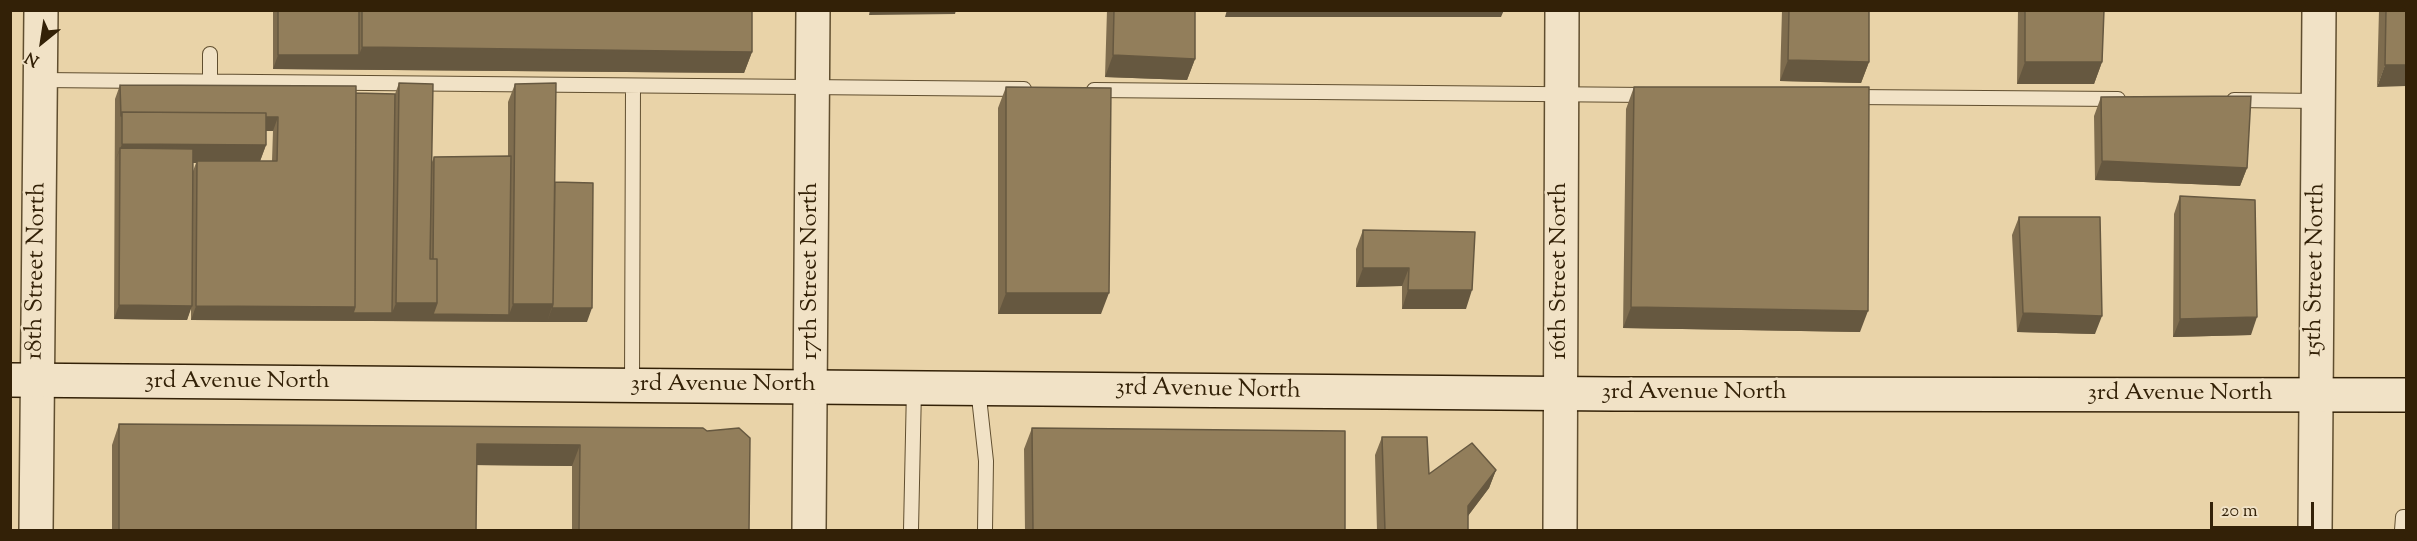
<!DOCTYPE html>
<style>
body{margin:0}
#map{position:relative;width:2417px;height:541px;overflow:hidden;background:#e9d3a8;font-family:"Sorts Mill Goudy",serif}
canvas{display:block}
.frame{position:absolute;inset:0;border:12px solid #332107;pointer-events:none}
.north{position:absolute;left:12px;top:12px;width:60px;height:60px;-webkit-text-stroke:4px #f1e2c6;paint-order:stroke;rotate:210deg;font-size:16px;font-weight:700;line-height:24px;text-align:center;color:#332107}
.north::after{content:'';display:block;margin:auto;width:21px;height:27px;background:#332107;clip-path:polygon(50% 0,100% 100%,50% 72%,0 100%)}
.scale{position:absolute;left:2210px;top:502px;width:104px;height:27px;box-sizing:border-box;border:3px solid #332107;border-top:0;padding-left:8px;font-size:18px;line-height:21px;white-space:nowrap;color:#332107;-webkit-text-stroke:4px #f1e2c6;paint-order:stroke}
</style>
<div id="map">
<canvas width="2417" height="541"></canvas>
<div class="frame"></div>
<div class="north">N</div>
<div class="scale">20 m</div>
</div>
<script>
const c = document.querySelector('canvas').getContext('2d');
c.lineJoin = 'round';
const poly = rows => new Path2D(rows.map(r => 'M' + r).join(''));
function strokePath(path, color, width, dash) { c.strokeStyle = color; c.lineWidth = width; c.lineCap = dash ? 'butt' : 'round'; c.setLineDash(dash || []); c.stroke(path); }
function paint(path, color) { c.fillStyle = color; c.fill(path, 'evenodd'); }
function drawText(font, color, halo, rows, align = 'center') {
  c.font = font + ' "Sorts Mill Goudy",serif'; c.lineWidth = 5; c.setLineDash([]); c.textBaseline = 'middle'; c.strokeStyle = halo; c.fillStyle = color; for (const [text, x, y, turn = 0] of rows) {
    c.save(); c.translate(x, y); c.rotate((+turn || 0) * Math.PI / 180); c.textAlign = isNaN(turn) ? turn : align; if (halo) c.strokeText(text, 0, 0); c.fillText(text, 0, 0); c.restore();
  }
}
const service = poly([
 [41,80,1024,89],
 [210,82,210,54],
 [1094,90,1647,95],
 [1853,97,2118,99],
 [2234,100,2319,101],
 [632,386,633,86],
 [978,388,986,461,985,530],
 [911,530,914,388],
 [2402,530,2403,517,2406,517]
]);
const tertiary = poly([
 [36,530,41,10],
 [809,530,813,10],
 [1560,530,1562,10],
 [2315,530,2319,10]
]);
const secondary = poly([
 [10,380,1614,394,2406,395]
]);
strokePath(service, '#604e2f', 16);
strokePath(tertiary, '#604e2f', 36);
strokePath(secondary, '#332107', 36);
strokePath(service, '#f1e2c6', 14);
strokePath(tertiary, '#f1e2c6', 33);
strokePath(secondary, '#f1e2c6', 33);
paint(poly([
 [273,10,752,10,752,52,744,73,273,69],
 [1107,10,1195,10,1195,59,1187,80,1105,77],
 [1782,10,1869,10,1869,62,1861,83,1780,81],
 [2018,10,2104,10,2102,62,2094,84,2017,84],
 [2379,10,2406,10,2377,87],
 [399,83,432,162,434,157,508,156,508,102,515,84,555,182,587,322,191,320,191,307,187,320,114,319,115,99,120,85,395,94],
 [266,131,273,131,272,161,260,161,266,145],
 [193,163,196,163,193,171],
 [1006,87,1101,314,998,314,998,108],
 [1634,87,1860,332,1623,328,1626,109],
 [2101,97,2247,168,2240,186,2095,180,2094,116],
 [2180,196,2251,335,2173,337,2174,214],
 [2019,217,2095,334,2017,332,2012,235],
 [1363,230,1466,309,1402,309,1402,286,1356,287,1356,249],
 [119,424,703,428,749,531,572,531,572,466,476,465,476,531,112,531,112,445],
 [1032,428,1345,531,1025,531,1024,449],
 [1382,437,1429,474,1496,470,1489,488,1468,516,1468,531,1377,531,1375,455]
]), '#7e6c4e');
paint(poly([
 [870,10,956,10,955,14,869,15],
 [1227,10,1504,10,1501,17,1225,17],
 [362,47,752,52,744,73,273,69,278,55,359,55],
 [1113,55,1195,59,1187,80,1105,77],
 [1788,60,1869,62,1861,83,1780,81],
 [2025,62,2102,62,2094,84,2017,84],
 [2385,65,2406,65,2406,86,2377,87],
 [122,116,278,117,273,131,122,130],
 [122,144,266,145,259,164,197,161,196,163,120,162,120,148,115,162],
 [2102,161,2247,168,2240,186,2095,180],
 [1363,268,1409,268,1402,286,1356,287],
 [1408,290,1472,290,1466,309,1402,309],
 [1006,293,1109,293,1101,314,998,314],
 [396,303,437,303,509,315,513,304,553,304,547,322,191,320,196,306,355,307,392,313],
 [119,305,192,306,187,320,114,319],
 [1631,307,1868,311,1860,332,1623,328],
 [552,308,592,308,587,322,547,322],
 [2023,313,2102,316,2095,334,2017,332],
 [2257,317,2251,335,2173,337,2180,319],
 [477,444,580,445,572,466,469,465],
 [1496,470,1489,488,1461,525,1468,506]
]), '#665840');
const building = poly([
 [278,10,359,10,359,55,278,55,278,10],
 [362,10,752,10,752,52,362,47,362,10],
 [1114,10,1195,10,1195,59,1113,55,1114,10],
 [1789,10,1869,10,1869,62,1788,60,1789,10],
 [2025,10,2104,10,2102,62,2025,62,2025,10],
 [2386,10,2406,10,2406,65,2385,65,2386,10],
 [399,83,433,84,430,259,437,259,437,303,396,303,399,83],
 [556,83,553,304,513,304,515,84,556,83],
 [120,85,356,86,355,307,196,306,197,161,277,161,278,117,266,117,266,113,122,112,121,116,120,85],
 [1006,87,1111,88,1109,293,1006,293,1006,87],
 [1634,87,1869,87,1868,311,1631,307,1634,87],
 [356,93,395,94,392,313,353,313,355,307,356,93],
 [2251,96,2247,168,2102,161,2101,97,2251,96],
 [122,112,266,113,266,145,122,144,122,112],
 [120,148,193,149,192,306,119,305,120,148],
 [511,156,509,315,433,314,437,303,437,259,433,259,434,157,511,156],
 [555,182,593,183,592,308,552,308,553,304,555,182],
 [2180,196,2255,200,2257,317,2180,319,2180,196],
 [2019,217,2100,217,2102,316,2023,313,2019,217],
 [1363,230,1475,232,1472,290,1408,290,1409,268,1363,268,1363,230],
 [119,424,703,428,707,431,739,428,750,438,749,531,579,531,580,445,477,444,476,531,119,531,119,424],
 [1032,428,1345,431,1345,531,1033,531,1032,428],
 [1382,437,1427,437,1429,474,1472,443,1496,470,1468,506,1468,531,1385,531,1382,437]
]);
paint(building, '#927e5b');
strokePath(building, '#665840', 1.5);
drawText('24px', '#332107', '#f1e2c6', [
 ["15th Street North",2317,270,-89],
 ["18th Street North",38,271,-89],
 ["17th Street North",812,271,-90],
 ["16th Street North",1561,271,-90],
 ["3rd Avenue North",237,383],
 ["3rd Avenue North",723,386],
 ["3rd Avenue North",1208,391,1],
 ["3rd Avenue North",1694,394],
 ["3rd Avenue North",2180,395]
]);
</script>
